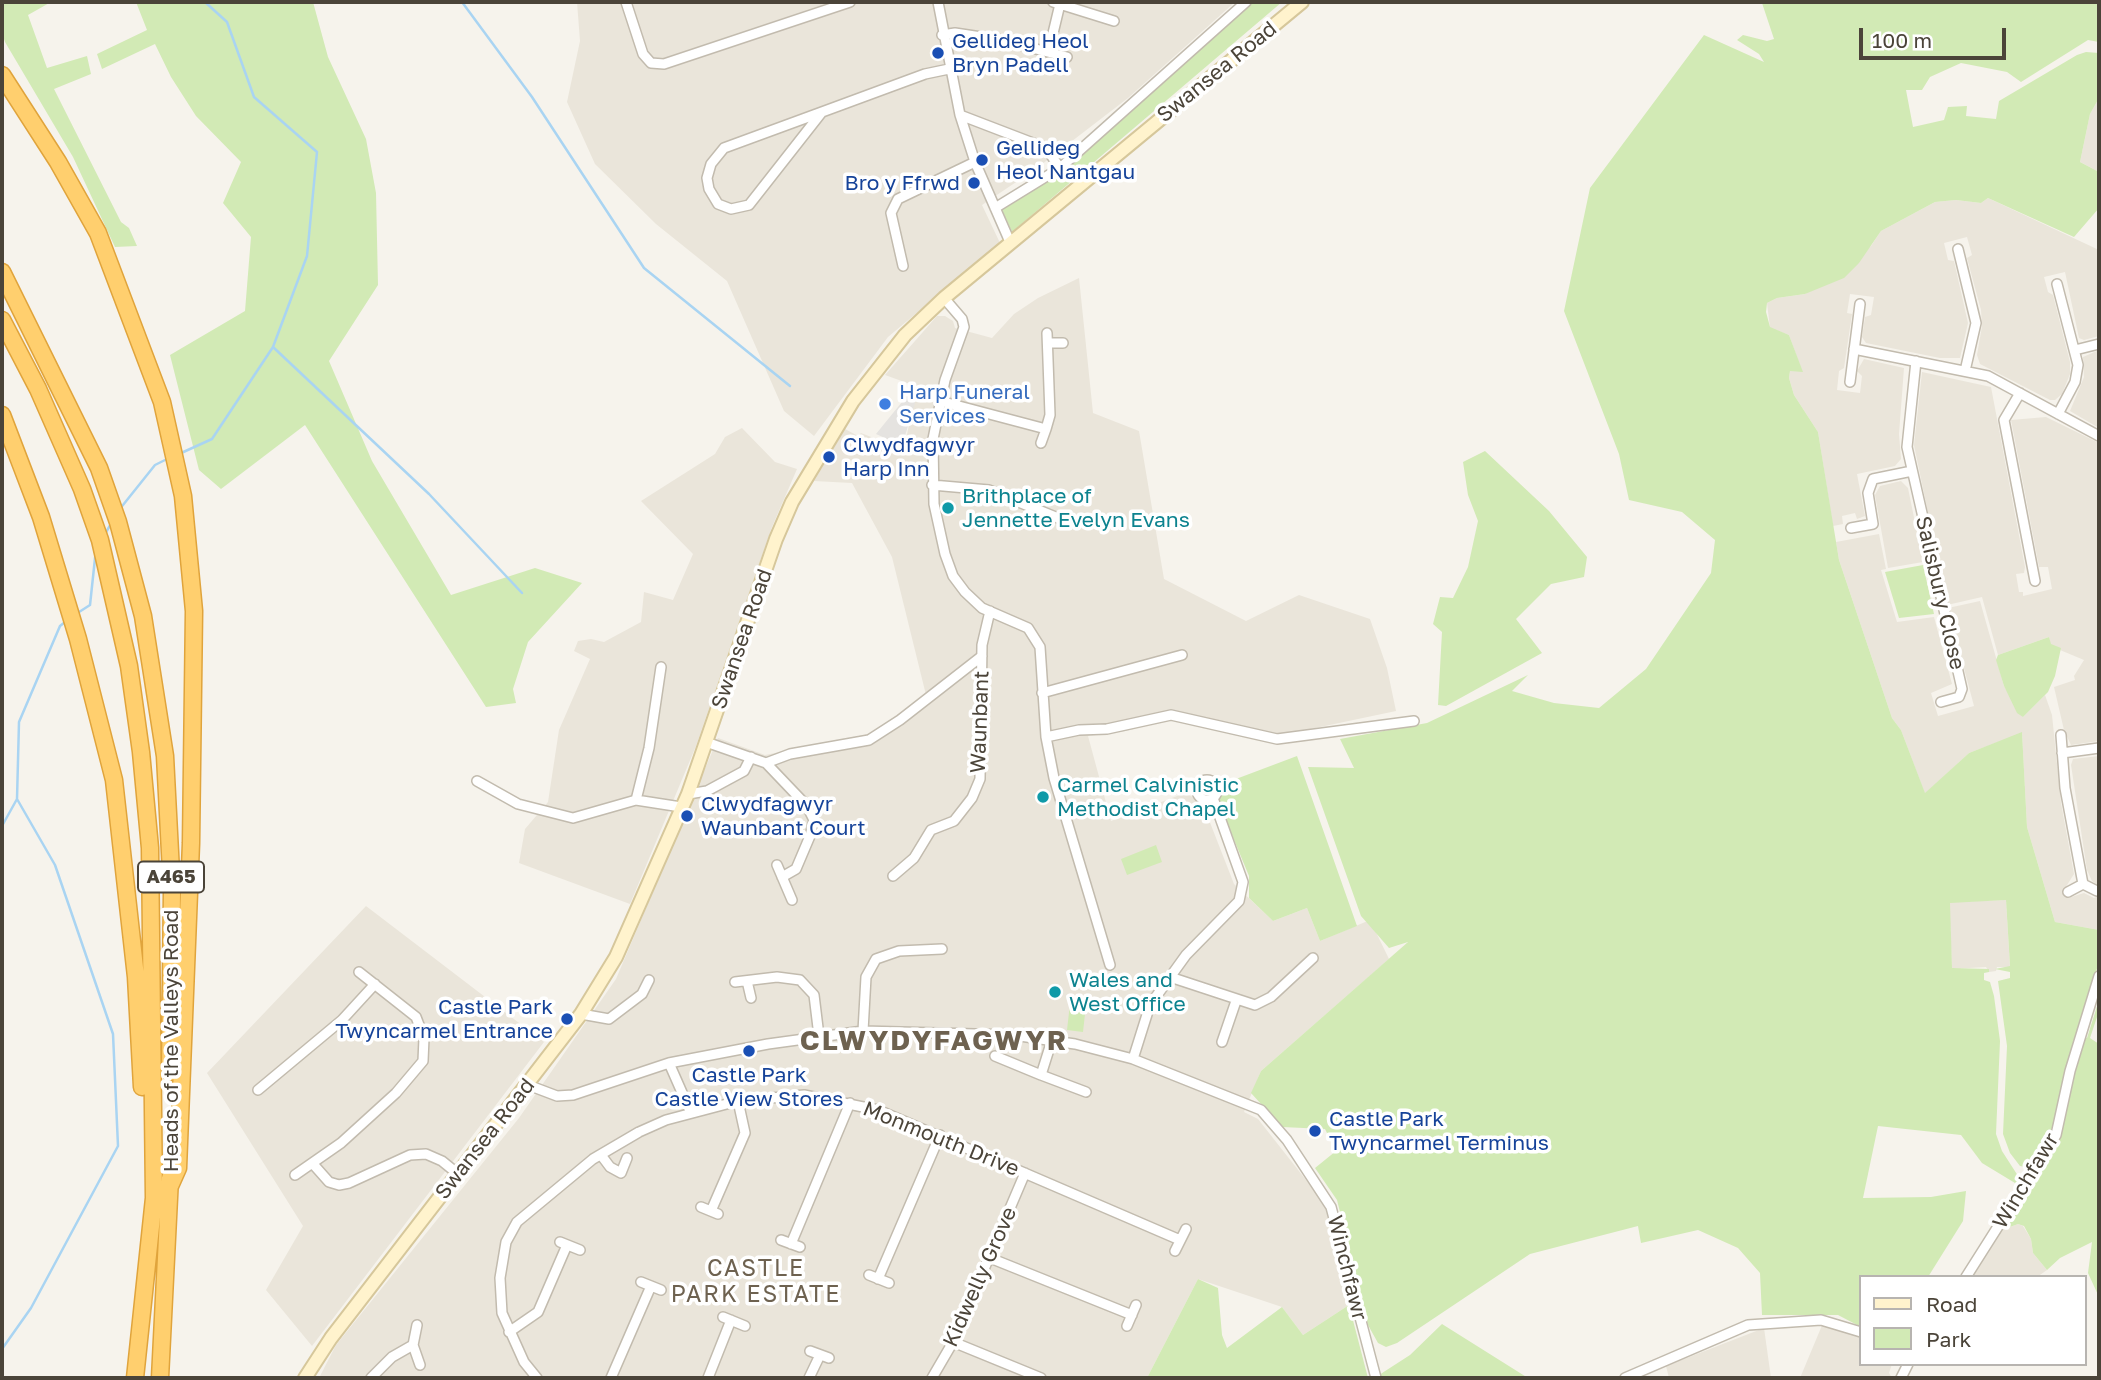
<!DOCTYPE html>
<style>
body{margin:0}
#map{position:relative;width:2101px;height:1380px;overflow:hidden;background:#f6f3ec;font-family:"Golos Text",sans-serif}
canvas{display:block}
.frame{position:absolute;inset:0;border:4px solid #4b4439;pointer-events:none}
.legend{position:absolute;left:1859px;top:1275px;width:228px;height:91px;box-sizing:border-box;background:#fff;border:2px solid #b7b4b0;margin:0;padding:9px 12px;list-style:none;font-size:21px;color:#4b4439}
.legend li{display:flex;align-items:center;gap:14px;height:35px}
.legend b{width:35px;border:2px solid #b7b4b0}
.scale{position:absolute;left:1859px;top:28px;width:147px;height:32px;box-sizing:border-box;border:4px solid #4b4439;border-top:0;padding-left:9px;font-size:21px;line-height:24px;white-space:nowrap;color:#4b4439;-webkit-text-stroke:5px #fff;paint-order:stroke}
</style>
<div id="map">
<canvas width="2101" height="1380"></canvas>
<div class="frame"></div>
<ul class="legend">
<li><b style="height:9px;background:#fff3cd"></b>Road</li>
<li><b style="height:19px;background:#d2eab5"></b>Park</li>
</ul>
<div class="scale">100 m</div>
</div>
<script>
const c = document.querySelector('canvas').getContext('2d');
c.lineJoin = 'round';
function paint(path, color) { c.fillStyle = color; c.fill(path, 'evenodd'); }
const poly = rows => new Path2D(rows.map(r => 'M' + r).join(''));
function strokePath(path, color, width, dash) { c.strokeStyle = color; c.lineWidth = width; c.lineCap = dash ? 'butt' : 'round'; c.setLineDash(dash || []); c.stroke(path); }
function drawText(font, color, halo, rows, align = 'center') {
  c.font = font + ' "Golos Text",sans-serif'; c.lineWidth = 7; c.setLineDash([]); c.textBaseline = 'middle'; c.strokeStyle = halo; c.fillStyle = color; for (const [text, x, y, turn = 0] of rows) {
    c.save(); c.translate(x, y); c.rotate((+turn || 0) * Math.PI / 180); c.textAlign = isNaN(turn) ? turn : align; if (halo) c.strokeText(text, 0, 0); c.fillText(text, 0, 0); c.restore();
  }
}
paint(poly([
 [577,2,1235,2,1128,98,1037,168,982,205,1000,243,888,337,814,436,784,411,727,281,656,224,595,164,567,102,580,41],
 [2099,98,2099,172,2080,162,2090,114],
 [1988,198,2099,250,2099,336,2084,340,2079,338,2065,272,2044,277,2048,292,2053,295,2070,362,2070,374,2062,394,2055,400,2050,400,1980,364,1977,355,1982,326,1981,310,1967,258,1972,255,1967,237,1944,243,1948,260,1954,261,1968,323,1960,358,1940,358,1866,343,1862,337,1865,317,1871,315,1874,297,1850,294,1847,313,1852,314,1844,368,1839,371,1837,390,1860,393,1862,376,1857,371,1864,359,1904,368,1899,434,1901,459,1895,466,1857,474,1865,516,1857,519,1855,513,1842,516,1843,524,1833,526,1818,432,1794,395,1789,378,1790,371,1802,371,1789,335,1770,328,1767,303,1777,298,1805,294,1871,246,1881,231,1935,202,1956,200,1981,203],
 [1079,278,1093,413,1139,431,1164,579,1246,621,1299,595,1370,619,1387,668,1396,711,1282,735,1171,719,1126,731,1088,736,1111,821,1185,793,1202,802,1234,884,1273,921,1307,908,1320,941,1370,920,1389,959,1261,1071,1244,1112,1258,1119,1332,1213,1349,1305,1303,1335,1282,1307,1198,1279,1147,1378,319,1378,336,1345,519,1118,616,979,718,738,765,755,869,734,926,695,892,557,852,483,814,481,845,429,858,436,861,433,904,450,915,394,910,384,885,375,937,316,945,316,953,321,955,328,992,338,1014,314,1038,298],
 [2099,350,2099,428,2070,411,2084,377,2083,357],
 [1922,372,1991,387,2025,567,2024,573,2016,574,2019,592,2023,592,2023,596,2052,589,2048,567,2039,567,2011,420,2046,417,2099,443,2099,741,2071,745,2064,730,2054,687,2075,680,2074,676,2084,660,2060,650,2050,644,2049,637,1998,655,1982,597,1947,605,1914,445],
 [742,428,775,462,797,469,772,527,696,746,630,904,519,863,525,829,548,802,559,730,590,659,574,651,578,641,591,639,604,642,641,622,644,592,673,600,693,554,641,501,715,454,725,437],
 [1901,481,1908,488,1923,562,1888,568,1875,495,1880,486],
 [1879,534,1886,569,1881,570,1897,622,1934,617,1952,684,1931,693,1938,716,1974,706,1948,608,1980,601,2004,686,2023,717,2045,695,2052,715,2061,803,2074,874,2062,893,2068,898,2084,893,2094,898,2099,896,2099,930,2055,922,2027,827,2022,733,1969,753,1925,794,1901,730,1892,718,1839,560,1836,542],
 [2099,756,2099,886,2092,881,2087,870,2071,765,2073,759],
 [2006,900,2010,967,1997,967,1996,971,1989,972,1986,967,1952,969,1949,902],
 [366,906,544,1042,312,1346,266,1290,303,1226,207,1073],
 [2005,1224,2010,1227,2018,1224,2023,1226,2031,1239,2033,1253,2047,1270,2037,1277,1970,1277],
 [1823,1323,1861,1336,1861,1364,1892,1364,1889,1373,1892,1378,1800,1378],
 [1764,1328,1771,1378,1669,1378,1666,1366]
]), '#eae5da');
paint(poly([
 [2,2,51,2,28,15,47,68,87,56,91,74,54,89,121,222,129,228,137,246,115,247,73,157,5,42,2,33],
 [136,2,313,2,328,57,366,139,376,193,378,285,329,361,372,461,451,595,535,568,582,583,528,642,513,689,516,703,486,707,305,425,221,489,199,470,170,355,245,311,251,237,223,203,241,162,196,116,171,77,155,44,102,69,97,54,147,30],
 [1253,2,1282,2,1012,232,1002,210,1068,166],
 [1765,2,2099,2,2099,42,2088,40,2021,82,2007,72,1961,63,1930,77,1922,90,1906,90,1913,127,1944,120,1948,107,1967,106,1966,116,1996,119,1999,101,2077,55,2086,52,2099,53,2099,98,2090,114,2080,162,2099,172,2099,208,2074,237,1988,198,1981,203,1956,200,1935,202,1881,231,1859,263,1844,278,1805,294,1777,298,1767,303,1766,312,1770,327,1789,335,1803,372,1790,371,1789,378,1794,395,1818,432,1839,560,1892,718,1901,730,1925,793,1969,753,2022,732,2027,827,2055,922,2099,930,2099,962,2065,1070,2059,1109,2046,1144,2030,1168,2020,1166,2010,1153,2003,1134,2007,1046,1998,981,2010,978,2010,972,1995,969,2010,966,2006,900,1950,903,1952,968,1989,969,1989,972,1984,973,1984,980,1990,982,1994,996,2000,1041,1996,1134,2002,1151,2020,1179,2015,1183,1982,1163,1961,1135,1878,1126,1863,1198,1931,1197,1966,1191,1963,1221,1928,1277,1861,1277,1861,1327,1838,1315,1762,1315,1760,1273,1738,1248,1698,1230,1641,1243,1638,1226,1530,1254,1397,1343,1386,1347,1378,1343,1368,1325,1337,1200,1315,1168,1336,1151,1325,1129,1282,1127,1251,1093,1261,1071,1408,942,1389,948,1361,916,1308,767,1354,768,1340,739,1427,723,1528,675,1512,691,1554,703,1599,708,1646,669,1711,573,1715,540,1682,512,1629,500,1619,454,1564,311,1590,188,1704,35,1764,62,1759,54,1737,40,1743,35,1767,41,1774,39,1762,3],
 [1485,451,1549,511,1587,557,1584,577,1551,584,1516,619,1542,653,1446,706,1438,705,1442,632,1433,624,1440,597,1453,598,1468,567,1478,521,1468,495,1463,462],
 [1923,565,1934,614,1899,618,1885,572],
 [2049,637,2051,644,2061,648,2055,676,2048,692,2023,717,2017,713,2004,686,1996,660,1998,655],
 [1297,756,1357,926,1320,941,1307,908,1273,921,1249,898,1249,876,1218,801,1222,792,1220,785],
 [1156,845,1162,862,1127,875,1121,859],
 [1071,995,1087,996,1083,1032,1067,1030],
 [2099,1000,2099,1011,2090,1038,2099,1044,2099,1297,2088,1273,2092,1242,2060,1258,2047,1270,2033,1253,2031,1239,2024,1226,2018,1224,2010,1227,2005,1224,2058,1141,2084,1037,2087,1038],
 [1198,1279,1218,1288,1222,1335,1227,1348,1282,1307,1303,1335,1349,1305,1368,1378,1147,1378],
 [1442,1324,1528,1378,1380,1378,1379,1375,1410,1355]
]), '#d2eab5');
paint(poly([
 [910,384,915,394,915,403,904,439,905,447,876,434,906,397,905,391]
]), '#e5e3e0');
strokePath(poly([
 [462,2,532,97,644,268,790,386],
 [273,347,429,494,522,593],
 [179,454,212,439,273,347,307,256,317,152,254,97,227,22,205,2],
 [119,510,155,465,169,458],
 [105,534,112,522],
 [76,614,90,605,96,549],
 [2,826,17,799],
 [2,1349,31,1308,118,1146,113,1034,55,865,17,799,19,722,60,626,65,622]
]), '#a9d4f2', 2.5);
const street = poly([
 [626,2,643,54,651,63,664,64,850,2],
 [938,2,960,115,975,162,1010,242],
 [1053,2,1114,21],
 [942,35,955,33,1001,40,1067,57],
 [1049,50,1060,4],
 [822,112,749,205,731,209,718,204,709,189,707,178,711,164,724,148,822,112,925,74,949,69],
 [960,115,1046,148,1060,168],
 [995,208,1060,168,1246,2],
 [1958,249,1976,323,1965,371],
 [903,266,891,213,898,199,975,162],
 [2057,284,2078,365,2075,382,2058,414],
 [944,298,962,319,964,327,945,380,933,439,934,504,945,554,953,576,965,592,982,608,1028,628,1040,647,1046,737,1054,778,1110,965],
 [1048,343,1063,343],
 [1854,349,1988,376,2099,436],
 [2075,350,2099,344],
 [1916,361,1907,447,1962,689,1959,697,1941,702],
 [1850,382,1860,304],
 [2020,393,2004,420,2035,581],
 [940,401,1046,429,1050,415,1047,333],
 [1041,443,1046,429],
 [932,485,989,490,1063,520],
 [1851,528,1873,524,1868,493,1873,479,1912,471],
 [1042,693,1182,655],
 [2061,735,2065,788,2083,884],
 [1046,737,1079,730,1107,729,1171,715,1277,739,1414,721],
 [706,742,766,763,807,806,814,820,810,836,796,869,782,877],
 [2062,753,2099,748],
 [766,763,790,754,869,740,900,720,982,656],
 '1197 790a10 10 0 1 1 20 0a10 10 0 1 1-20 0Z',
 [477,781,518,804,573,818,636,800,681,807],
 [688,794,707,791,744,771,751,757],
 [636,800,649,748,661,667],
 [777,865,792,900],
 [893,876,914,858,931,830,954,821,972,798,980,779,982,645,990,611],
 [2068,892,2083,884,2097,891],
 [1170,977,1255,1005,1271,997,1313,958],
 [747,981,751,998],
 [735,982,777,977,800,980,814,995,819,1036],
 [581,1014,609,1019,642,994,649,980],
 [863,1031,866,977,876,959,899,951,942,949],
 [1222,1042,1236,1001],
 [995,1056,1041,1075,1052,1040],
 [1133,1059,1150,1005,1186,955,1239,901,1243,882,1213,798],
 [669,1063,691,1113],
 [1041,1075,1086,1092],
 [528,1085,557,1096,573,1095,669,1063,768,1044,863,1031,1013,1035,1075,1044,1133,1059,1261,1110,1287,1140,1331,1207,1376,1378],
 [258,1090,342,1020,375,984],
 [601,1155,610,1167,621,1173,627,1158],
 [313,1164,329,1182,339,1185,349,1183,410,1155,426,1154,442,1161,458,1174],
 [295,1175,341,1143,396,1093,423,1061,424,1038,416,1017,359,972],
 [701,1207,718,1214],
 [711,1211,745,1133,738,1101],
 [781,1240,800,1247],
 [560,1242,580,1250],
 [791,1244,850,1103],
 [1175,1251,1186,1229],
 [990,1258,1132,1315],
 [869,1275,889,1283],
 [1966,1277,2056,1135,2070,1071,2099,976],
 [878,1279,940,1135],
 [641,1282,661,1290],
 [723,1317,745,1326],
 [417,1325,413,1345,420,1365],
 [1127,1326,1136,1305],
 [509,1332,538,1312,567,1245],
 [953,1342,1041,1378],
 [810,1351,829,1358],
 [371,1378,392,1357,413,1345],
 [537,1378,524,1362,502,1313,500,1278,506,1242,517,1222,593,1159,639,1132,666,1120,738,1101,804,1095,878,1110,1180,1240],
 [611,1378,651,1286],
 [708,1378,731,1320],
 [809,1378,820,1355],
 [932,1378,953,1342,1025,1173],
 [1625,1378,1748,1325,1821,1320,1861,1332],
 [1901,1378,1908,1364]
]);
const secondary = poly([
 [305,1378,331,1338,581,1014,616,957,688,794,776,539,792,502,853,401,905,335,944,298,1302,2]
]);
const highway = poly([
 [2,75,58,162,98,233,162,402,183,496,194,611,191,843,178,1168,170,1186],
 [2,272,99,468,118,522,143,616,165,756,172,891,170,1072],
 [2,320,38,389,82,489,100,540,129,666,141,752,150,848,154,1198,135,1378],
 [2,415,41,517,78,639,114,780,136,977,142,1087],
 [160,1378,170,1178]
]);
strokePath(street, '#c2bbae', 12);
strokePath(secondary, '#d6c79b', 16);
strokePath(highway, '#e0a43c', 19);
strokePath(street, '#fff', 9);
strokePath(secondary, '#fff3cd', 12);
strokePath(highway, '#ffcf6e', 16);
for (const [x, y, r, color] of [
 [938,53,7,"#1a4fb4"],
 [982,160,7,"#1a4fb4"],
 [974,183,7,"#1a4fb4"],
 [885,404,7,"#3f7fe0"],
 [829,457,7,"#1a4fb4"],
 [948,508,7,"#0f9aa8"],
 [1043,797,7,"#0f9aa8"],
 [687,816,7,"#1a4fb4"],
 [1055,992,7,"#0f9aa8"],
 [567,1019,7,"#1a4fb4"],
 [749,1051,7,"#1a4fb4"],
 [1315,1131,7,"#1a4fb4"]
]) { const dot = new Path2D(); dot.arc(x, y, r, 0, 2 * Math.PI); c.fillStyle = color; c.fill(dot); strokePath(dot, '#fff', 2.5); }
for (const [x, y, w] of [
 [171,877,66]
]) { const box = new Path2D(); box.roundRect(x - w / 2, y - 15.5, w, 31, 5); c.fillStyle = '#fff'; c.fill(box); strokePath(box, '#4b4439', 2); }
drawText('bold 19px', '#4b4439', null, [
 ["A465",171,877]
]);
drawText('21px', '#164399', '#fff', [
 ["Gellideg Heol",952,41],
 ["Bryn Padell",952,65],
 ["Gellideg",996,148],
 ["Heol Nantgau",996,172],
 ["Bro y Ffrwd",960,183,"right"],
 ["Clwydfagwyr",843,445],
 ["Harp Inn",843,469],
 ["Clwydfagwyr",701,804],
 ["Waunbant Court",701,828],
 ["Castle Park",553,1007,"right"],
 ["Twyncarmel Entrance",553,1031,"right"],
 ["Castle Park",749,1075,"center"],
 ["Castle View Stores",749,1099,"center"],
 ["Castle Park",1329,1119],
 ["Twyncarmel Terminus",1329,1143]
], 'left');
drawText('21px', '#4b4439', '#fff', [
 ["Swansea Road",1217,72,-39],
 ["Salisbury Close",1940,593,77],
 ["Swansea Road",742,639,-71],
 ["Waunbant",980,722,-88],
 ["Heads of the Valleys Road",171,1041,-90],
 ["Swansea Road",485,1139,-52],
 ["Monmouth Drive",941,1139,22],
 ["Winchfawr",2026,1181,-59],
 ["Winchfawr",1347,1268,76],
 ["Kidwelly Grove",980,1277,-66]
]);
drawText('21px', '#366cbe', '#fff', [
 ["Harp Funeral",899,392],
 ["Services",899,416]
], 'left');
drawText('21px', '#0d838f', '#fff', [
 ["Brithplace of",962,496],
 ["Jennette Evelyn Evans",962,520],
 ["Carmel Calvinistic",1057,785],
 ["Methodist Chapel",1057,809],
 ["Wales and",1069,980],
 ["West Office",1069,1004]
], 'left');
c.letterSpacing = '2px';
drawText('23px', '#6e6250', '#fff', [
 ["CASTLE",756,1269],
 ["PARK ESTATE",756,1295]
]);
c.letterSpacing = '0px';
c.letterSpacing = '2px';
drawText('bold 28px', '#6e6250', '#fff', [
 ["CLWYDYFAGWYR",934,1041]
]);
c.letterSpacing = '0px';
</script>
